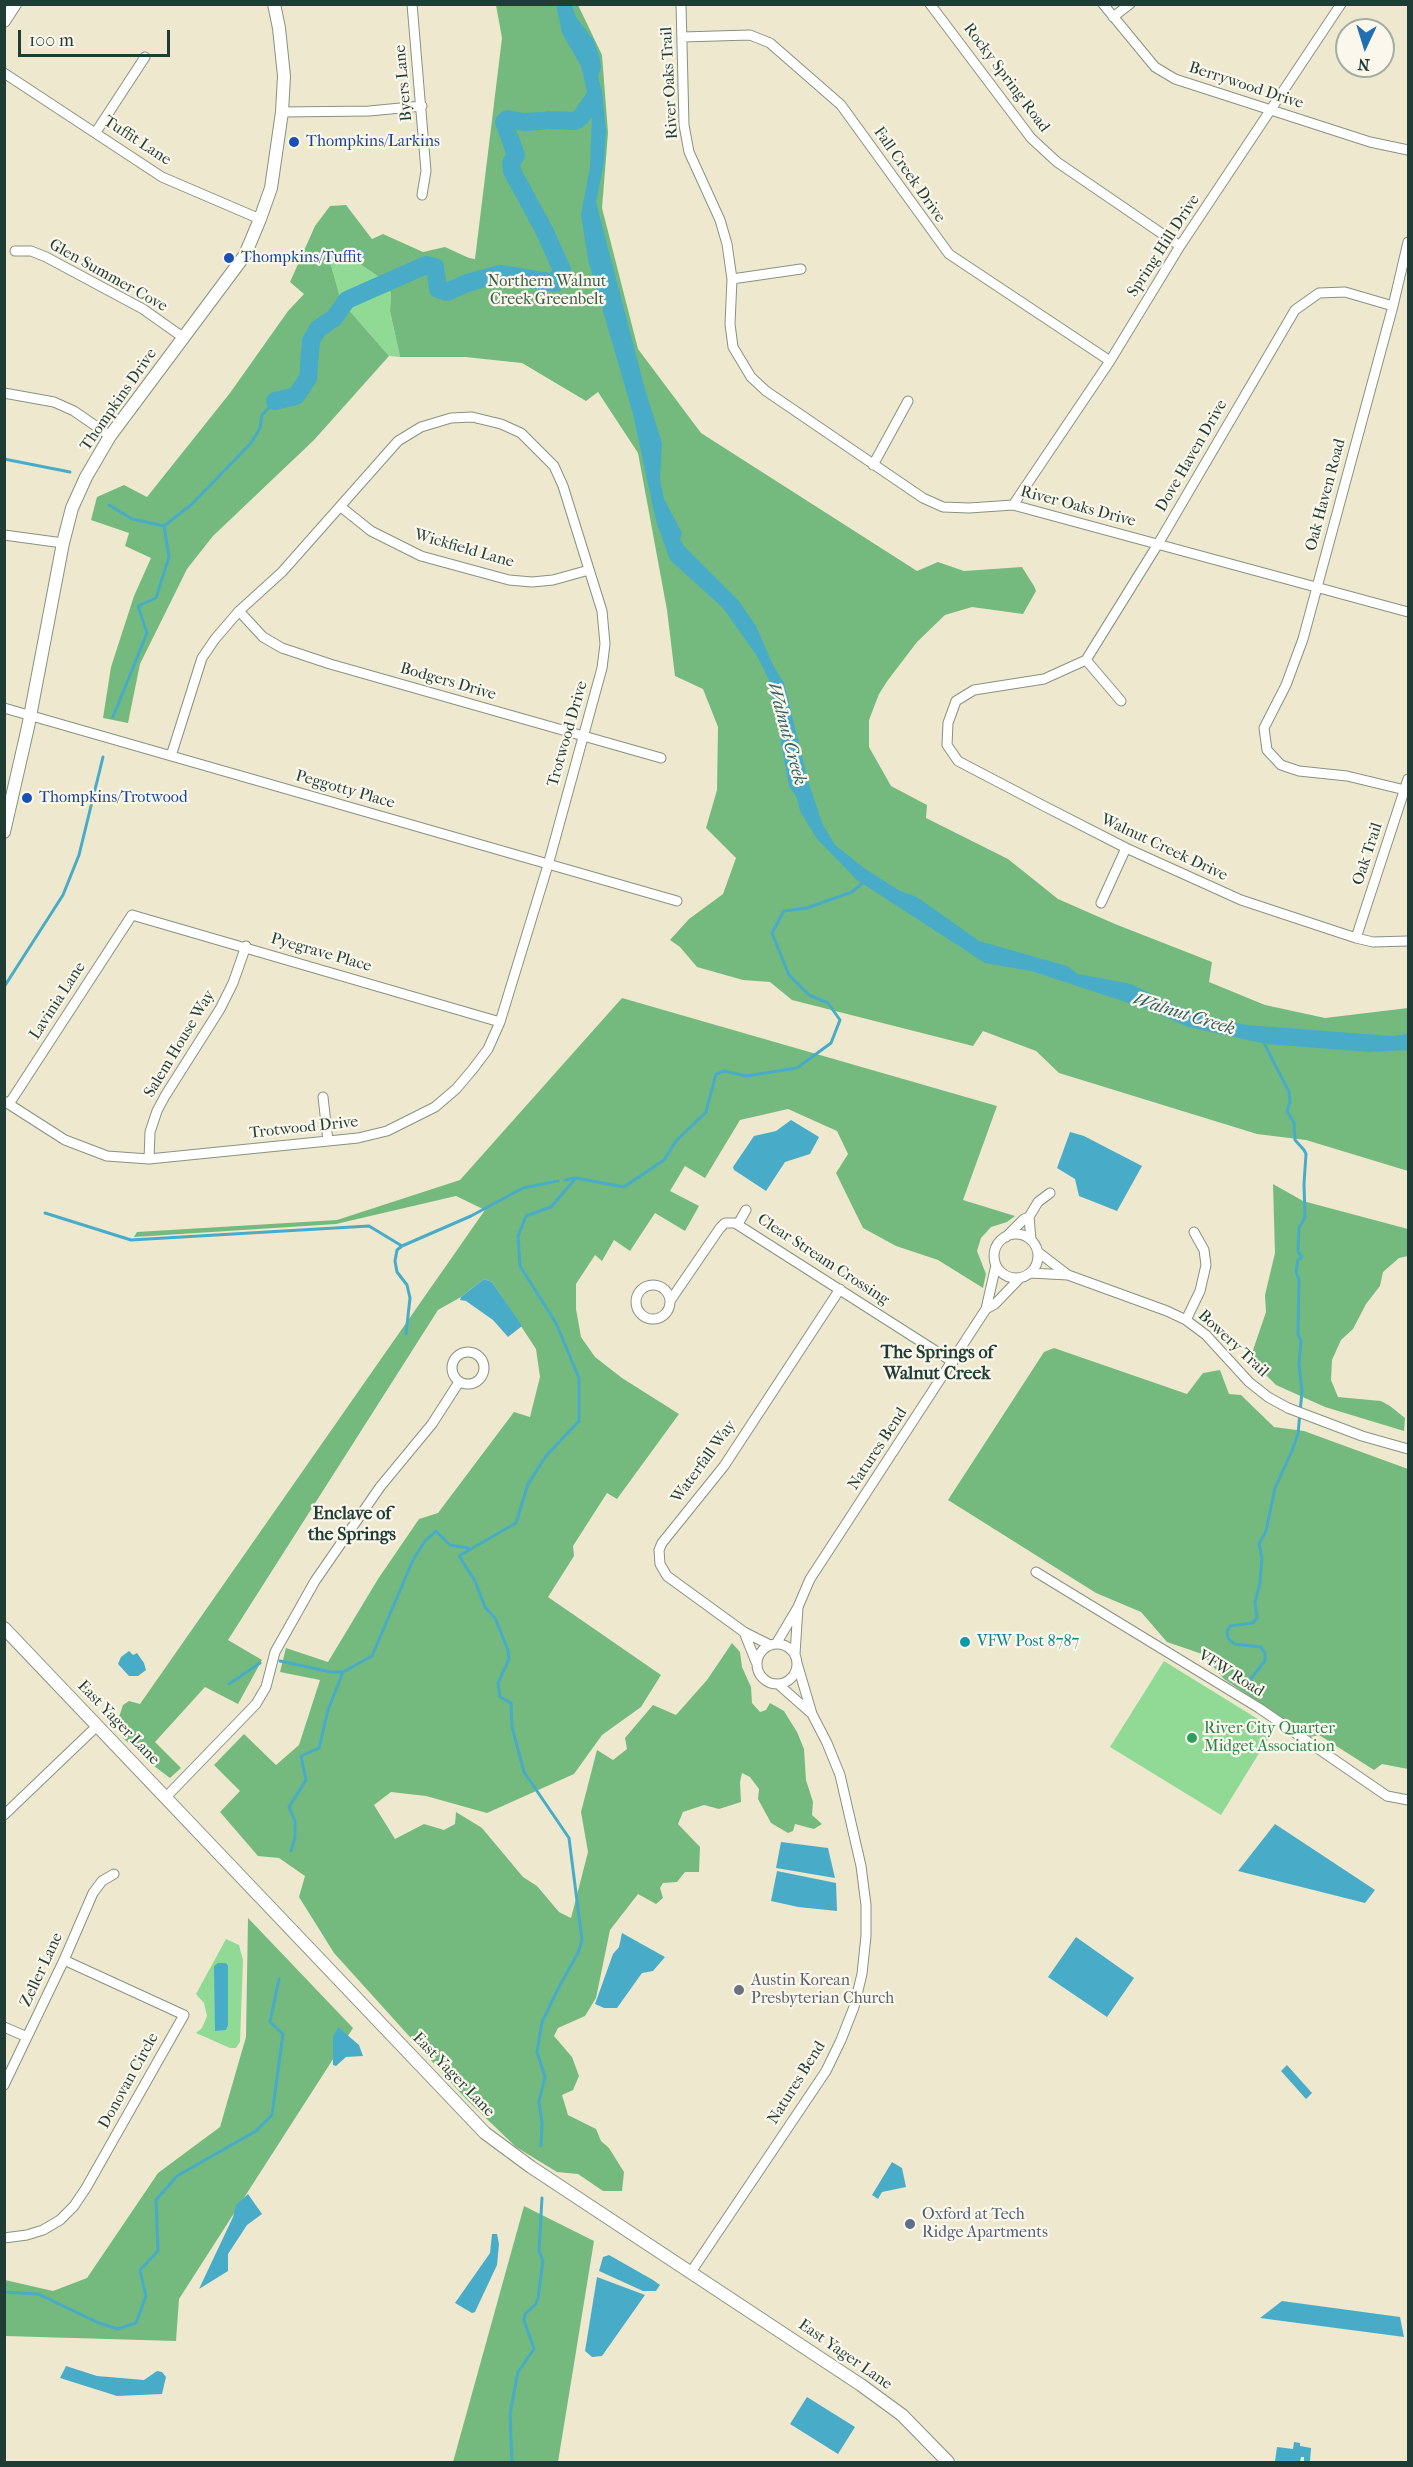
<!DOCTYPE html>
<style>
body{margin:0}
#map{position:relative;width:1413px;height:2467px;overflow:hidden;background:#eee9ce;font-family:"IM FELL French Canon",serif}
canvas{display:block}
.frame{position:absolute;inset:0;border:6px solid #1f3d34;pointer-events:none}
.north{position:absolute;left:1335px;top:18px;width:60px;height:60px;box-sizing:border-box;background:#fbf7ec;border:2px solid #a3ada2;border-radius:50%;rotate:184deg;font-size:16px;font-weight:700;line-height:24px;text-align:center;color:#1f3d34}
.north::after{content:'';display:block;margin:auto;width:21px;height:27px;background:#1f6fb2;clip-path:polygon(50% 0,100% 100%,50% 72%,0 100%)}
.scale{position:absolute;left:18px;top:30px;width:152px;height:27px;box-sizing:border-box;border:3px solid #1f3d34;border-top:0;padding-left:8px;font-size:18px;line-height:21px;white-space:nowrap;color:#1f3d34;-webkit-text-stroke:4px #fbf7ec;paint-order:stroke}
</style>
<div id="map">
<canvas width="1413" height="2467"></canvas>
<div class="frame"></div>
<div class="north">N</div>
<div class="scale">100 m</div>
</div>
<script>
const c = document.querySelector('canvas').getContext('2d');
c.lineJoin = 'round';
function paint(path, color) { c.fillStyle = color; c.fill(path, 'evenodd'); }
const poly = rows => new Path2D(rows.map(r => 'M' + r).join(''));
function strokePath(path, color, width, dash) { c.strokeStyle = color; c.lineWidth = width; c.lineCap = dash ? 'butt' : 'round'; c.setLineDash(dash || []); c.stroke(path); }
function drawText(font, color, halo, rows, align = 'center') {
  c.font = font + ' "IM FELL French Canon",serif'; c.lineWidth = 4.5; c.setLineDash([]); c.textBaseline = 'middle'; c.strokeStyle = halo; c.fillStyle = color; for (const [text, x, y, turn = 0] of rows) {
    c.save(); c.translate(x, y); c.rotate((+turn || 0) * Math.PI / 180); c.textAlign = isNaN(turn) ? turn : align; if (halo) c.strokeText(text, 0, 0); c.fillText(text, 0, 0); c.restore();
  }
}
paint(poly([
 [341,251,379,277,391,293,390,311,400,357,389,356,341,301,329,258],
 [1164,1661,1274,1729,1221,1815,1110,1747],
 [226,1939,239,1945,243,1960,240,2042,236,2048,230,2048,196,2033,202,2028,207,2016,204,2003,196,1994]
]), '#90da96');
paint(poly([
 [496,5,578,5,602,55,608,133,602,208,638,349,701,433,917,571,938,562,964,571,1022,567,1034,586,1036,591,1023,614,972,607,945,615,917,642,888,680,879,694,869,720,869,747,891,786,927,805,926,818,1008,859,1058,899,1115,924,1212,962,1209,982,1265,1005,1325,1018,1408,1008,1408,1171,1306,1140,1257,1134,1059,1073,1036,1051,983,1031,973,1046,792,1000,770,982,743,980,697,967,680,947,670,940,689,919,723,894,736,858,706,828,717,790,718,727,703,689,675,676,667,610,638,453,598,392,586,401,522,363,465,357,400,357,390,311,391,293,379,277,341,251,329,258,341,301,389,356,314,440,213,536,187,569,140,664,128,723,103,718,111,667,134,596,151,558,125,546,129,533,91,520,97,497,124,485,147,497,230,393,288,311,304,294,290,282,315,226,330,206,346,205,372,239,383,234,423,252,445,247,469,258,475,259,502,38],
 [622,998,997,1106,963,1200,1015,1216,1007,1222,991,1227,981,1238,977,1251,986,1274,983,1288,938,1260,896,1246,863,1228,836,1173,848,1154,837,1131,788,1109,740,1120,705,1178,685,1166,670,1191,699,1206,685,1231,655,1213,630,1251,614,1240,602,1261,595,1255,576,1284,576,1309,581,1337,595,1357,622,1378,679,1414,617,1499,607,1493,573,1546,574,1556,548,1597,661,1675,641,1707,602,1735,574,1774,487,1813,426,1796,391,1792,374,1805,395,1839,424,1824,444,1830,455,1824,456,1812,482,1828,523,1877,537,1886,559,1912,571,1918,588,1852,581,1812,597,1750,613,1760,627,1749,625,1738,653,1705,676,1715,707,1680,732,1643,740,1652,742,1667,751,1687,752,1703,760,1712,766,1710,770,1703,784,1711,797,1732,804,1749,806,1780,813,1802,812,1815,822,1824,814,1829,795,1824,793,1831,788,1833,771,1823,758,1799,759,1789,750,1777,742,1773,740,1782,741,1802,719,1809,704,1805,683,1812,678,1824,700,1847,699,1872,685,1872,677,1882,663,1883,660,1888,663,1898,656,1904,638,1894,610,1930,596,1998,585,2016,558,2028,554,2036,572,2057,579,2076,573,2090,562,2095,568,2115,596,2129,601,2141,609,2148,624,2172,622,2191,603,2191,578,2174,557,2172,516,2147,466,2099,334,1953,299,1897,305,1876,279,1858,258,1856,220,1812,240,1791,214,1765,244,1734,276,1765,299,1745,320,1680,280,1672,286,1648,328,1662,378,1579,419,1519,438,1513,514,1412,530,1417,540,1377,536,1349,492,1282,484,1279,461,1297,438,1310,228,1640,262,1660,238,1704,205,1687,155,1742,181,1768,170,1778,150,1763,123,1738,119,1717,123,1705,129,1701,140,1704,485,1210,456,1196,336,1224,134,1237,137,1232,337,1220,460,1180],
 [1273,1184,1303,1201,1408,1229,1408,1256,1399,1258,1383,1272,1380,1286,1366,1304,1353,1329,1341,1340,1332,1360,1331,1380,1338,1397,1381,1401,1390,1406,1405,1418,1404,1431,1325,1407,1276,1385,1250,1359,1266,1312,1265,1295,1275,1253],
 [1054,1348,1187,1394,1203,1373,1220,1370,1229,1394,1241,1395,1274,1427,1304,1431,1408,1469,1408,1769,1382,1764,1374,1770,1319,1735,1310,1737,1224,1679,1202,1654,1167,1642,1141,1612,1096,1593,948,1500,1044,1352],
 [248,1918,353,2028,179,2299,176,2341,5,2336,5,2280,53,2291,87,2278,158,2173,220,2127,246,2037],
 [524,2206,594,2241,558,2462,453,2462]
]), '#74ba7f');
paint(poly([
 [556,5,572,5,576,17,593,39,599,55,601,67,598,77,602,91,606,131,604,163,596,202,645,389,662,443,660,480,664,499,682,533,680,540,685,547,738,600,756,626,773,665,784,683,809,784,823,825,835,845,864,868,900,891,917,897,979,941,1067,966,1078,974,1131,984,1178,1007,1214,1018,1247,1025,1392,1036,1408,1034,1408,1050,1369,1052,1266,1044,1188,1027,1147,1009,1031,971,985,963,857,880,817,839,800,811,797,798,789,786,769,680,757,656,723,608,670,560,656,521,633,414,588,260,581,214,590,167,592,114,581,66,562,33],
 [791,1120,819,1137,810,1154,785,1162,766,1191,734,1170,733,1167,754,1136,776,1131],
 [1070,1132,1084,1136,1142,1166,1117,1211,1079,1196,1075,1179,1057,1168],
 [484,1279,492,1282,522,1326,508,1337,493,1320,466,1301,460,1300,461,1297],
 [129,1651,133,1655,137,1653,144,1663,146,1670,138,1676,129,1676,118,1664,121,1657],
 [1275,1824,1375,1890,1365,1903,1238,1871],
 [781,1842,828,1848,835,1878,776,1868],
 [777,1871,836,1883,837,1911,798,1907,771,1901],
 [622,1933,665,1957,653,1971,642,1973,617,2008,604,2008,595,2004,613,1954,619,1947],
 [1076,1937,1134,1978,1107,2017,1048,1977],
 [218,1963,226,1963,228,1966,228,2025,226,2030,215,2031,214,1966],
 [338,2027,359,2045,363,2056,346,2057,336,2066,333,2065,333,2037],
 [1287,2065,1312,2093,1306,2099,1281,2071],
 [892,2162,902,2168,906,2187,882,2192,878,2199,872,2195],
 [248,2194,262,2214,247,2225,228,2254,228,2271,199,2289,233,2217,236,2205],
 [492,2234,497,2234,499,2244,497,2265,475,2312,472,2313,455,2303,490,2253],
 [609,2255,653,2280,660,2285,656,2291,643,2291,599,2271,603,2257],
 [597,2277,645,2295,602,2356,592,2357,585,2351],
 [1282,2301,1400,2317,1404,2337,1260,2318],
 [66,2366,97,2376,144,2380,157,2371,162,2372,166,2377,162,2394,117,2396,60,2378],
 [807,2397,855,2427,838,2454,790,2424],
 [1294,2442,1300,2443,1300,2446,1311,2448,1310,2462,1304,2462,1304,2457,1301,2457,1300,2462,1275,2461,1277,2447,1293,2449]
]), '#48acc8');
strokePath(poly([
 [4,459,70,472],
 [109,505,132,519,164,526,192,504,251,443,260,428,262,415,275,401],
 [113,717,147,633,138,606,156,598,169,557,164,526],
 [4,987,63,895,79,855,103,757],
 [565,1180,575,1178],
 [45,1213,131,1240,369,1226,402,1246],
 [406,1334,410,1298,407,1285,397,1272,395,1261,397,1250,402,1246,471,1216,523,1188,558,1181],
 [280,1661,331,1672,343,1672],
 [1249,1681,1265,1661,1265,1654,1261,1647,1234,1644,1228,1638,1227,1632,1230,1626,1253,1623,1257,1618,1255,1602,1260,1583,1262,1558,1259,1544,1266,1531,1275,1488,1291,1453,1298,1434,1302,1391,1299,1365,1301,1340,1298,1335,1299,1279,1296,1272,1298,1260,1302,1257,1298,1252,1299,1228,1305,1217,1304,1184,1306,1154,1304,1150,1295,1140,1294,1123,1287,1111,1290,1102,1289,1092,1263,1041],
 [229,1684,260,1663],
 [291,1851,295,1838,295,1821,289,1807,306,1780,301,1756,319,1748,328,1710,343,1672,372,1656,413,1560,425,1541,436,1531,450,1545,468,1548],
 [541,2146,542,2123,539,2102,545,2077,537,2052,542,2022,560,1985,578,1953,582,1940,569,1838,524,1772,512,1727,511,1703,500,1697,498,1683,509,1659,508,1650,495,1618,485,1607,475,1581,459,1556,516,1523,528,1484,546,1456,579,1421,579,1378,556,1323,520,1266,518,1236,526,1216,551,1207,576,1178,624,1187,664,1160,676,1141,706,1112,716,1074,724,1071,746,1076,797,1068,831,1043,840,1020,828,1003,809,995,789,975,772,933,784,911,807,908,852,892,865,881],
 [4,2292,38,2294,99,2323,118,2329,136,2323,146,2296,140,2270,158,2251,156,2200,177,2176,256,2131,272,2115,283,2034,270,2022,279,1979],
 [512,2462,510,2414,518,2372,534,2349,524,2320,525,2314,536,2304,538,2298,543,2261,539,2251,542,2198]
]), '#48acc8', 3);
strokePath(poly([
 [548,120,575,121,581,117,594,98],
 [275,401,296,396,308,378,311,341,318,329,334,318,347,300,426,265,435,267,438,289,447,292,467,283,500,274,555,283,562,270,544,230,512,171,511,163,516,155,504,122,507,119,524,122,542,121]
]), '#48acc8', 18);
const minor = poly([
 [412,4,426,171,422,195],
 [681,4,684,125,689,152,720,220,727,244,732,279,730,324,733,347,751,377,766,391,923,498,943,507,969,508,1013,505,1408,612],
 [930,4,1031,138,1057,162,1180,246],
 [1103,4,1155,67,1175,79,1370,142,1408,150],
 [1113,17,1130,4],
 [682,37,750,35,770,43,841,105,949,254,1110,361],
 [4,73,162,177,260,219],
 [282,112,369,111,422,106],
 [96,132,145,57],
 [15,251,31,251,46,257,143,309,184,338],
 [732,279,801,269],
 [1393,306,1345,292,1319,293,1295,310,1158,544,1086,660,1044,679,974,690,956,701,948,723,947,745,958,761,1042,805,1126,848,1241,900,1356,938,1373,942,1408,941],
 [4,393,54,402,74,411,110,436],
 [873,465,908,401],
 [1013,505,1110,361,1180,246,1341,4],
 [341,507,371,531,421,556,509,580,532,582,553,580,589,570],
 [4,535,63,543],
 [239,611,263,637,282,648,330,664,661,758],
 [1086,660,1121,701],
 [4,708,677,901],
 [1405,790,1347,776,1299,771,1281,765,1267,750,1264,728,1286,685,1303,639,1393,306,1408,242],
 [1101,903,1126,848],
 [1356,938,1408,779],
 [323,1097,328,1141],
 [4,1101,65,1140,107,1156,149,1159,358,1138,387,1131,435,1107,456,1089,473,1069,488,1049,500,1022,548,865,602,668,605,644,602,611,563,486,554,466,521,433,501,424,472,417,451,418,421,427,398,441,282,572,239,611,215,639,202,658,171,756],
 [9,1104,132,915,500,1022],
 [149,1159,150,1132,157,1111,165,1096,220,1009,233,983,246,946],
 [738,1224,746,1210],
 '994 1256a22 22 0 1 1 44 0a22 22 0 1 1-44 0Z',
 [1006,1237,1024,1219,1029,1217],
 [1031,1240,1029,1217,1038,1202,1050,1193],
 [1038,1252,1068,1275],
 [1030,1273,1068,1275,1167,1311,1186,1320,1206,1335,1249,1382,1268,1397,1288,1408,1362,1436,1408,1449],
 '636 1302a17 17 0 1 1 34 0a17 17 0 1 1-34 0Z',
 [670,1301,720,1228,725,1223,735,1223,953,1362],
 [986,1309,995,1304,1020,1278],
 [1186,1320,1200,1291,1206,1265,1204,1250,1194,1232],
 '452 1368a16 16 0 1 1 32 0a16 16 0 1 1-32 0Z',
 [1036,1572,1259,1708,1387,1796,1408,1800],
 [744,1632,756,1662],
 '757 1664a20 20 0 1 1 40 0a20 20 0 1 1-40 0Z',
 [776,1644,798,1607,810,1579,986,1309,996,1265],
 [770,1645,744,1632,667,1576,660,1564,659,1550,662,1543,724,1466,840,1289],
 [795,1654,798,1607],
 [778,1684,812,1714],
 [166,1797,256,1704,266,1687,275,1652,315,1581,380,1487,432,1424,459,1382],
 [4,1815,97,1726],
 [4,2027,27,2037],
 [4,2085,64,1960,93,1893,102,1881,114,1874],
 [4,2238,27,2235,43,2230,60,2220,74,2206,86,2188,184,2015,64,1960],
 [691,2272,826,2071,841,2040,854,2007,862,1974,866,1936,866,1905,861,1866,840,1775,827,1743,812,1714,797,1663]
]);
const tertiary = poly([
 [4,21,15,4],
 [4,832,28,727,63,543,72,508,86,477,110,436,245,255,260,219,271,188,282,112,284,76,279,28,274,4],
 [4,1628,485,2133,531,2167,861,2385,902,2415,948,2462]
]);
strokePath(minor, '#869381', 11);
strokePath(tertiary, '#869381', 14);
strokePath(minor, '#fff', 9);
strokePath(tertiary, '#fff', 12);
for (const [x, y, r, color] of [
 [294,142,6,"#1a4fb4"],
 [229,258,6,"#1a4fb4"],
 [27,798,6,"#1a4fb4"],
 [965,1642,6,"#0f9aa8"],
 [1192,1738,6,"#2e9e5b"],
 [739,1990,6,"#6b7280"],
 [910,2224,6,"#5c6f8a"]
]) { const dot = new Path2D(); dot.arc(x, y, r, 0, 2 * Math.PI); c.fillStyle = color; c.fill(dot); strokePath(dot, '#fbf7ec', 2); }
drawText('16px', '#1f3d34', '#fbf7ec', [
 ["Rocky Spring Road",1006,78,53],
 ["Byers Lane",404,83,-95],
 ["River Oaks Trail",670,83,-93],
 ["Berrywood Drive",1246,86,18],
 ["Tuffit Lane",137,141,33],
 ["Fall Creek Drive",909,175,55],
 ["Spring Hill Drive",1164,246,-57],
 ["Glen Summer Cove",108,276,29],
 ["Thompkins Drive",119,400,-55],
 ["Dove Haven Drive",1192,456,-60],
 ["Oak Haven Road",1326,495,-75],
 ["River Oaks Drive",1078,507,15],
 ["Wickfield Lane",464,549,16],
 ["Bodgers Drive",448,682,16],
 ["Trotwood Drive",568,734,-74],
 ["Peggotty Place",345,790,16],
 ["Walnut Creek Drive",1164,848,25],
 ["Oak Trail",1368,854,-72],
 ["Pyegrave Place",321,953,16],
 ["Lavinia Lane",58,1001,-57],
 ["Salem House Way",180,1044,-59],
 ["Trotwood Drive",304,1128,-6],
 ["Clear Stream Crossing",823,1260,33],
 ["Bowery Trail",1233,1344,43],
 ["Natures Bend",878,1449,-57],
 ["Waterfall Way",704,1462,-54],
 ["VFW Road",1231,1674,32],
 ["East Yager Lane",118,1723,46],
 ["Zeller Lane",42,1970,-65],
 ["East Yager Lane",453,2075,46],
 ["Donovan Circle",129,2081,-61],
 ["Natures Bend",797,2083,-58],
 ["East Yager Lane",845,2355,35]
]);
drawText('16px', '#164399', '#fbf7ec', [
 ["Thompkins/Larkins",306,142],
 ["Thompkins/Tuffit",241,258],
 ["Thompkins/Trotwood",39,798]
], 'left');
drawText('16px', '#365c48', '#fbf7ec', [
 ["Northern Walnut",547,282],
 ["Creek Greenbelt",547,300]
]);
drawText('16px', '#0d838f', '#fbf7ec', [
 ["VFW Post 8787",977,1642]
], 'left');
drawText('16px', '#27864d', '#fbf7ec', [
 ["River City Quarter",1204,1729],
 ["Midget Association",1204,1747]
], 'left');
drawText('16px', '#5b616d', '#fbf7ec', [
 ["Austin Korean",751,1981],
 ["Presbyterian Church",751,1999]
], 'left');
drawText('16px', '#4e5e75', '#fbf7ec', [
 ["Oxford at Tech",922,2215],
 ["Ridge Apartments",922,2233]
], 'left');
drawText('italic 18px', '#2b5e60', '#fbf7ec', [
 ["Walnut Creek",786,734,75],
 ["Walnut Creek",1184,1015,17]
]);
drawText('bold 18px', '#1f3d34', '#fbf7ec', [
 ["The Springs of",937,1354],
 ["Walnut Creek",937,1375],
 ["Enclave of",352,1515],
 ["the Springs",352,1536]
]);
</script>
